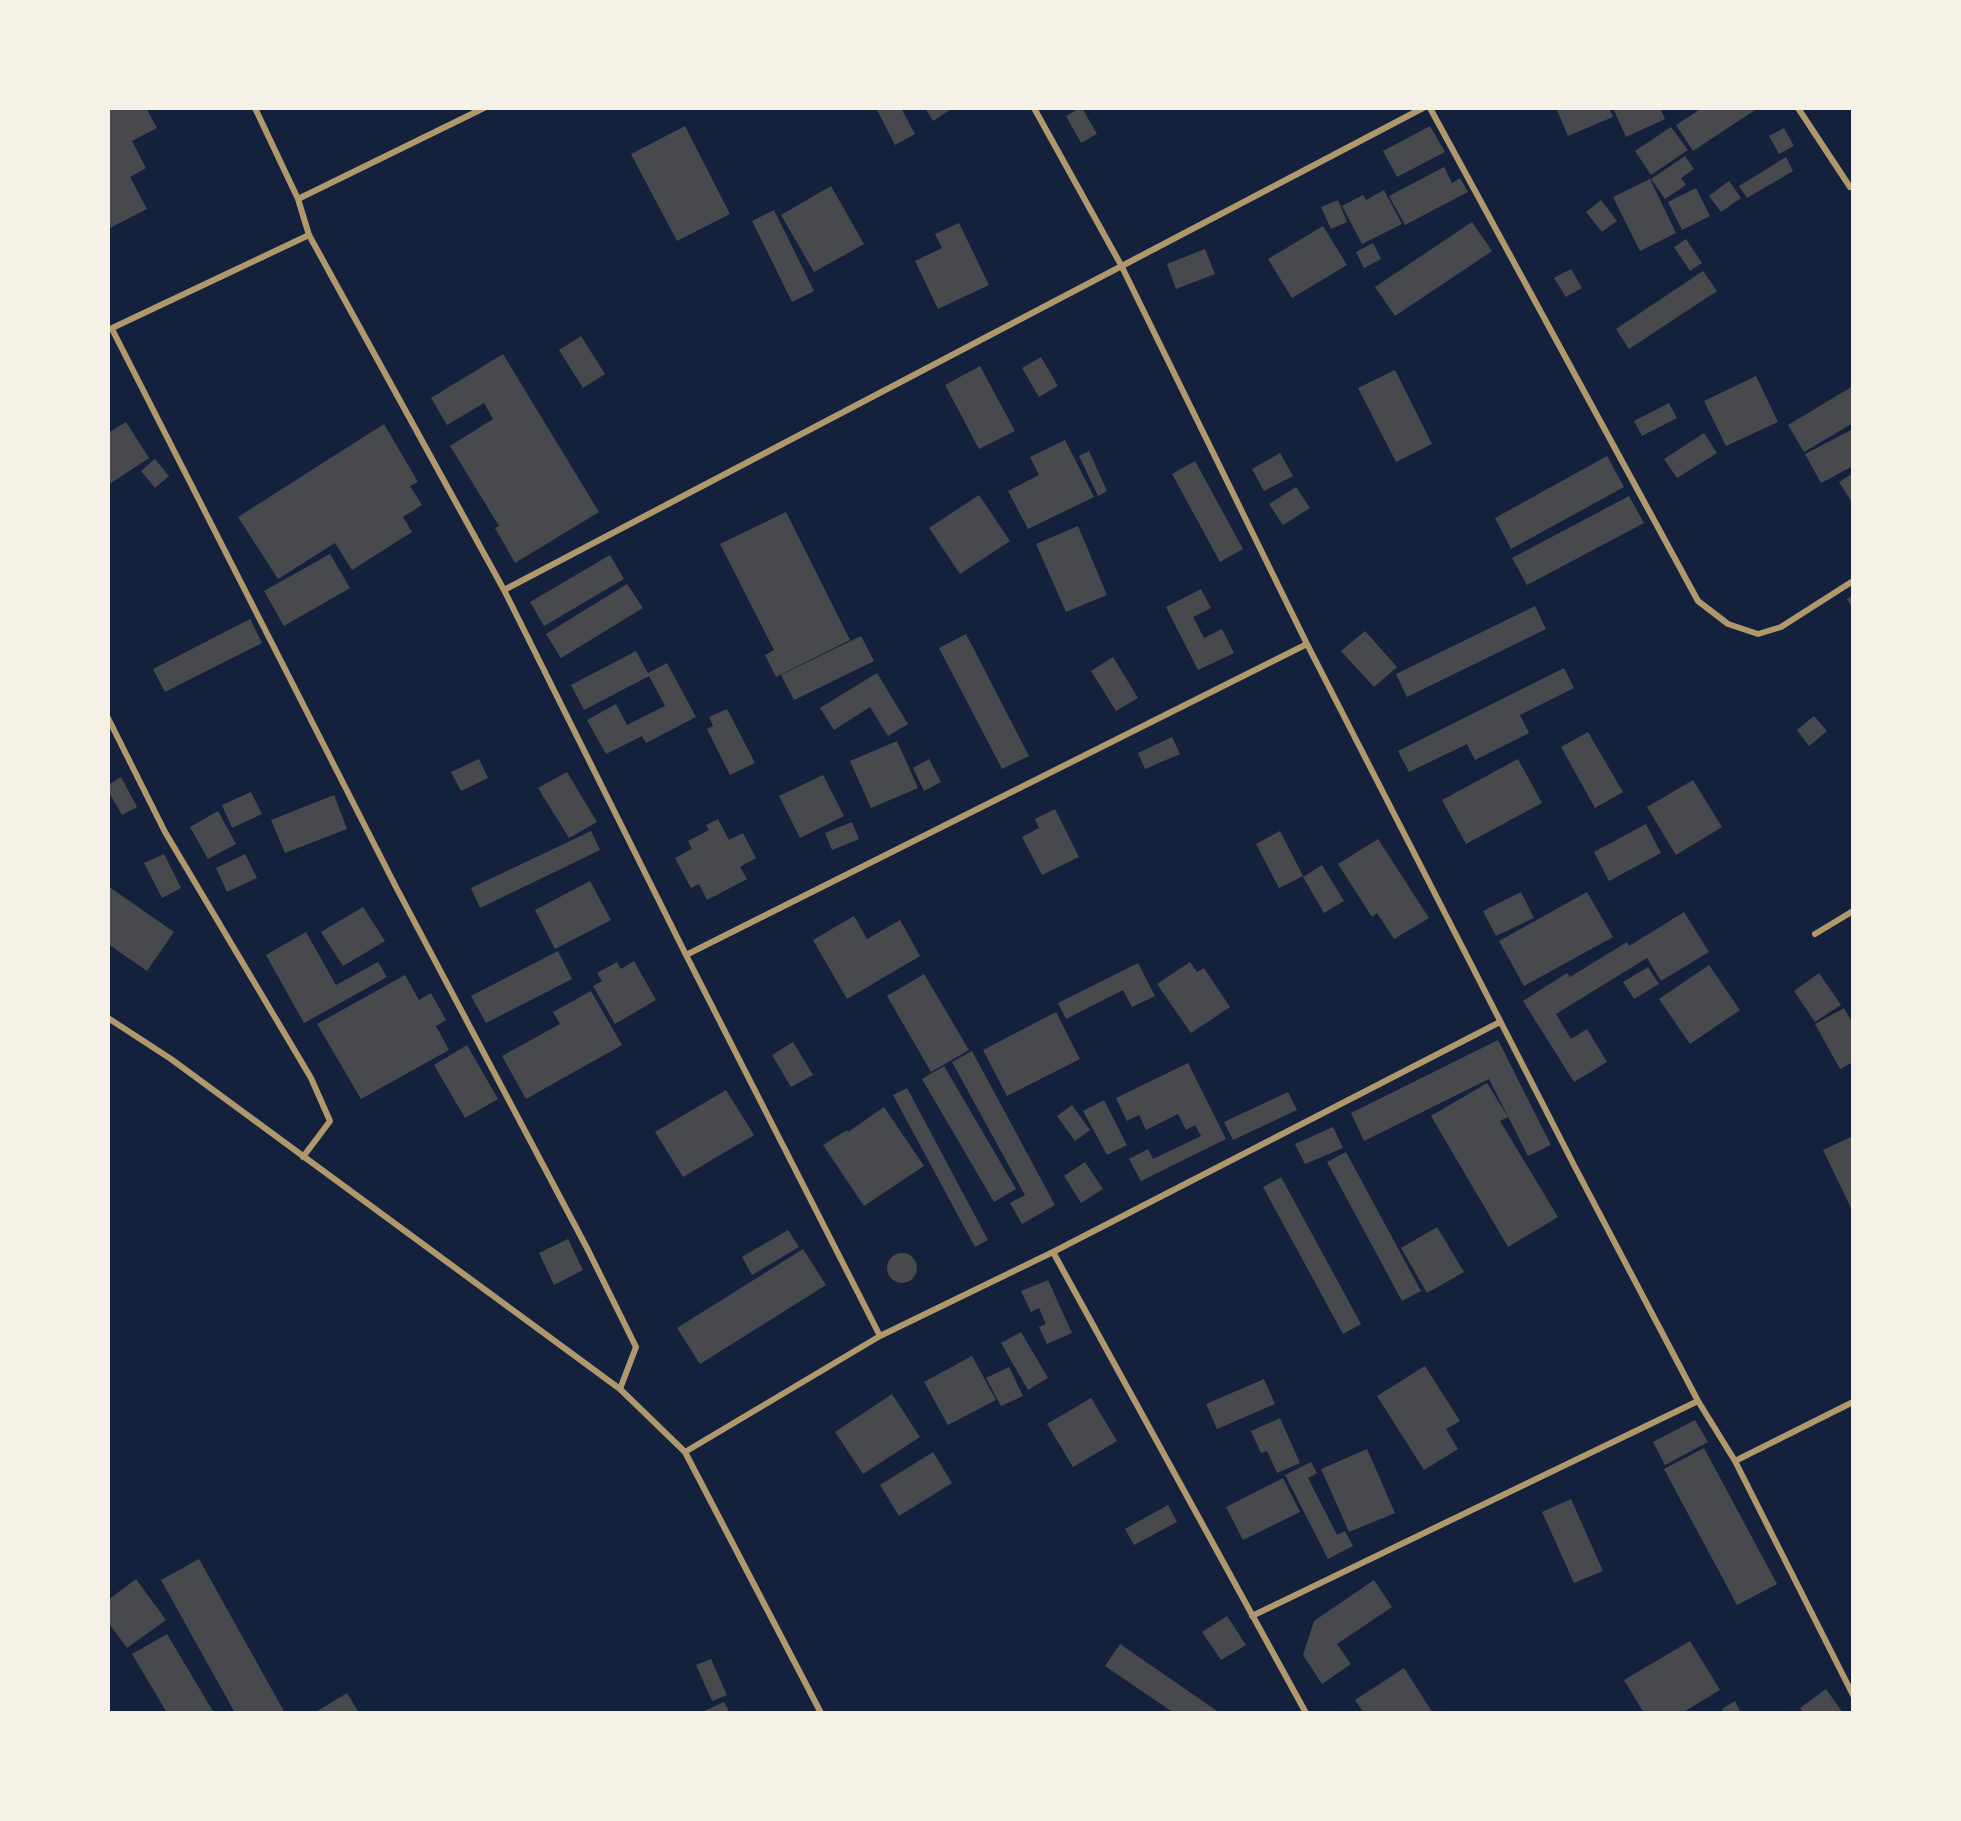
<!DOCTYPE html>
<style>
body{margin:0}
#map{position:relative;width:1961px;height:1821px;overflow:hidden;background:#14213d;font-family:Mulish,sans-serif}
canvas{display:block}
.frame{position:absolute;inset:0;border:110px solid #f6f1e7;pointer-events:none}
</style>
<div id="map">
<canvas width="1961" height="1821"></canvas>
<div class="frame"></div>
</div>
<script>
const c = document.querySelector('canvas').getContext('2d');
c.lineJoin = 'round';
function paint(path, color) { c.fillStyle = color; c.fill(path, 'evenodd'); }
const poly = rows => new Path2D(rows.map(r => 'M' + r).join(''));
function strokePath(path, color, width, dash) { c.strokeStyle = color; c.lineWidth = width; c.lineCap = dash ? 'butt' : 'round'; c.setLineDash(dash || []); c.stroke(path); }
paint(poly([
 [108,108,146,108,157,128,132,141,146,168,130,177,147,209,108,229],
 [876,108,901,108,915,134,895,145],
 [925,108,953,108,933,121],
 [1080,108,1082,108,1097,134,1081,143,1066,116],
 [1556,108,1609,108,1613,117,1568,136],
 [1613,108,1660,108,1665,119,1626,137],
 [1702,108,1758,108,1693,151,1676,125],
 [685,126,730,214,677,241,631,154],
 [1430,126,1445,152,1397,177,1383,151],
 [1671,127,1688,150,1651,175,1635,151],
 [1784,128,1794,146,1779,154,1769,136],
 [1685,156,1694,169,1681,178,1686,185,1665,199,1651,179],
 [1786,157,1793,171,1747,198,1739,186],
 [1444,167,1452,183,1460,178,1468,192,1405,225,1389,196],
 [1650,179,1676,233,1640,251,1613,197],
 [1729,181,1741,198,1721,212,1709,196],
 [831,186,864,244,814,272,781,215],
 [1696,188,1710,216,1682,230,1668,202],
 [1384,190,1402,224,1362,244,1342,206,1363,195,1366,200],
 [1338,200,1347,222,1331,229,1321,207],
 [1601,200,1617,221,1602,232,1586,212],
 [774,210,814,291,792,302,752,221],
 [1472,222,1492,251,1395,316,1375,287],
 [959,223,989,285,938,309,915,261,942,248,935,234],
 [1323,226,1347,265,1292,298,1268,259],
 [1686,239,1702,263,1690,271,1674,247],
 [1373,243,1381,259,1364,268,1356,252],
 [1205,249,1215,274,1176,289,1167,264],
 [1571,269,1582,288,1566,297,1554,278],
 [1703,271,1717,291,1629,349,1616,329],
 [581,336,605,374,583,388,559,350],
 [503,354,599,512,515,563,495,528,499,526,450,446,493,419,484,403,447,425,431,398],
 [1041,357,1058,386,1039,397,1022,368],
 [980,366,1015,431,979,449,945,385],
 [1395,370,1432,444,1396,462,1358,388],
 [1756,376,1778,422,1726,446,1704,401],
 [1853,386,1853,423,1804,452,1788,425],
 [1669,403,1677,418,1642,436,1634,421],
 [126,422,149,458,108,485,108,433],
 [384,424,418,482,410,486,422,505,403,517,412,532,352,570,335,543,278,579,238,517],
 [1853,429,1853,466,1821,483,1805,454],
 [1704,433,1717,453,1677,478,1664,459],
 [1065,440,1094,497,1028,529,1008,491,1039,475,1030,457],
 [1089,451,1107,491,1098,496,1079,456],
 [1280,453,1293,476,1264,491,1252,469],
 [1607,456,1624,487,1511,549,1495,518],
 [155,459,169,476,155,488,141,471],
 [1195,461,1243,549,1220,562,1172,474],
 [1853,473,1853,504,1839,482],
 [1296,487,1310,508,1283,525,1269,504],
 [979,495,1010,541,960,574,929,528],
 [1629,496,1644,523,1527,585,1512,558],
 [786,512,850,640,776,677,765,655,774,650,720,544],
 [1078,526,1107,595,1066,612,1036,544],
 [330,554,350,588,284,626,264,591],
 [610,555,624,579,544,626,530,602],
 [627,584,643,608,561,658,546,634],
 [1201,589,1211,608,1193,617,1204,638,1222,629,1234,653,1198,670,1166,607],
 [1853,595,1853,609,1847,599],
 [1535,606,1546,629,1407,697,1396,674],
 [250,619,262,643,165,692,153,669],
 [1365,631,1397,667,1374,687,1341,651],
 [966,634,1029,756,1002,769,939,648],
 [861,636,874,661,794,700,781,675],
 [636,651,648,673,667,663,696,717,646,743,642,736,606,754,587,720,616,704,627,725,665,706,649,676,584,710,571,685],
 [1113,657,1138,698,1116,711,1091,671],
 [1564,668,1574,688,1520,715,1529,733,1475,760,1467,744,1409,772,1398,751],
 [877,673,908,724,888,736,870,707,834,730,820,708],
 [727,709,755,763,730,775,707,729,713,726,709,717],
 [1814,716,1827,731,1809,746,1797,730],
 [1588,732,1623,792,1595,808,1561,747],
 [1172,737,1180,754,1145,769,1138,753],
 [897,741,918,788,871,808,850,761],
 [479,759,488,778,461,791,451,772],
 [929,759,941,782,924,791,913,768],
 [1518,759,1542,803,1466,844,1442,800],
 [567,772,597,822,569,838,538,788],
 [823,775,844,816,800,838,779,796],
 [121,777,137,807,122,815,108,791,108,785],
 [1693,780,1722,827,1676,855,1647,807],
 [251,792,262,814,232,828,222,805],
 [334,795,347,829,285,853,271,820],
 [1055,809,1079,857,1042,875,1022,837,1039,828,1035,819],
 [218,811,236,844,208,859,190,827],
 [718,819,729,840,743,833,756,858,740,867,747,879,707,900,699,884,691,888,675,858,692,849,688,841,709,830,706,825],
 [852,822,859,839,832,850,825,833],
 [1646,824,1661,853,1609,881,1594,852],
 [591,831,600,850,480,908,471,888],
 [1280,831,1303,876,1279,888,1256,844],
 [1378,839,1429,918,1394,939,1377,913,1372,917,1338,864],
 [164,854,181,888,162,898,144,863],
 [245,854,257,878,227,892,216,868],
 [1322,865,1344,901,1324,913,1303,877],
 [590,881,611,920,555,949,535,910],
 [108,886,174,932,147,971,108,944],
 [1521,892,1534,918,1496,936,1483,911],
 [1587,892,1613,937,1524,986,1499,941],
 [363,907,385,941,343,966,321,932],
 [1684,912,1709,952,1661,981,1647,958,1556,1014,1571,1039,1587,1029,1607,1062,1574,1082,1523,1001,1567,973,1570,977,1627,942,1629,946],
 [854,916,867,939,900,920,920,956,847,999,813,940],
 [306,932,336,985,378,962,387,977,304,1023,266,955],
 [558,951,572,979,486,1023,471,996],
 [634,961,656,1000,615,1024,593,986,602,981,597,973,617,962,621,969],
 [1190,962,1197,972,1204,968,1230,1007,1191,1033,1157,984],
 [1138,963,1155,996,1132,1007,1123,990,1066,1019,1058,1003],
 [1709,965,1740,1010,1690,1044,1659,999],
 [1648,967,1659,984,1634,999,1623,982],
 [1819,973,1841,1005,1815,1022,1794,991],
 [924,974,969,1050,931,1072,887,996],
 [405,975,419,1000,431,993,446,1020,436,1026,449,1050,361,1099,317,1024],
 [591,991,622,1045,526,1099,502,1056,560,1024,553,1012],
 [1844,1008,1853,1024,1853,1062,1840,1069,1815,1024],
 [1056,1012,1080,1059,1007,1096,983,1050],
 [1498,1040,1551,1145,1528,1156,1489,1079,1364,1141,1351,1113],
 [793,1042,813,1075,791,1087,772,1055],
 [467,1045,498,1099,465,1118,434,1065],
 [972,1051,1055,1205,1022,1224,1010,1203,1025,1195,952,1062],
 [1188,1063,1226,1139,1141,1181,1129,1159,1148,1149,1153,1159,1201,1136,1195,1125,1186,1130,1178,1114,1146,1130,1139,1115,1127,1121,1116,1098],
 [944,1066,1016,1189,994,1202,922,1079],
 [1487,1083,1508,1117,1500,1121,1558,1217,1508,1247,1431,1116],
 [907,1088,988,1240,975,1247,893,1095],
 [726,1090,754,1135,683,1177,655,1132],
 [1288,1092,1297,1110,1233,1140,1224,1122],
 [1104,1100,1127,1145,1107,1155,1083,1111],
 [1072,1105,1090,1130,1075,1141,1057,1116],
 [884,1107,924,1166,864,1206,823,1145,847,1130,848,1132],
 [1333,1127,1343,1148,1305,1164,1295,1144],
 [1853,1136,1853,1212,1823,1150],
 [1346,1152,1421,1291,1402,1301,1327,1162],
 [1085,1162,1103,1189,1081,1203,1064,1176],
 [1281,1177,1361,1324,1343,1334,1263,1187],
 [1437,1227,1464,1272,1427,1293,1401,1248],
 [788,1230,799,1247,752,1275,742,1257],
 [568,1239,583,1270,554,1285,539,1253],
 [803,1249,826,1285,700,1364,677,1328],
 '887 1268a15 15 0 1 1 30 0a15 15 0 1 1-30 0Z',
 [1048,1280,1072,1333,1047,1344,1039,1327,1046,1324,1039,1308,1031,1312,1021,1291],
 [1021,1332,1048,1378,1028,1390,1001,1343],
 [972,1356,996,1400,948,1425,924,1382],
 [1425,1366,1460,1421,1446,1429,1458,1449,1424,1470,1377,1396],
 [1009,1367,1023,1396,1001,1406,986,1378],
 [1264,1379,1275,1404,1217,1429,1206,1404],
 [892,1394,920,1437,863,1474,835,1432],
 [1091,1398,1117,1441,1073,1467,1047,1424],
 [1280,1418,1300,1463,1277,1473,1267,1451,1261,1453,1251,1431],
 [1695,1420,1708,1442,1665,1465,1653,1442],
 [1704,1448,1777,1584,1737,1605,1664,1469],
 [1367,1449,1395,1513,1349,1532,1321,1469],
 [933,1452,952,1483,899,1516,880,1485],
 [1311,1462,1317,1473,1308,1478,1337,1535,1345,1531,1353,1546,1328,1559,1285,1475],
 [1283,1478,1300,1512,1243,1540,1226,1507],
 [1571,1499,1603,1571,1574,1583,1542,1512],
 [1168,1505,1177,1522,1134,1545,1125,1529],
 [199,1559,285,1713,235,1713,161,1580],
 [136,1579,166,1620,127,1648,108,1622,108,1600],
 [1374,1580,1392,1607,1337,1644,1351,1664,1322,1684,1303,1655,1314,1621],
 [1227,1616,1246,1645,1221,1660,1202,1632],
 [167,1634,214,1713,167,1713,132,1654],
 [1690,1641,1720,1690,1682,1713,1644,1713,1624,1680],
 [1120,1644,1220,1713,1174,1713,1105,1666],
 [711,1659,727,1695,712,1701,696,1665],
 [1404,1668,1433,1713,1364,1713,1355,1700],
 [1826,1689,1843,1713,1803,1713,1800,1708],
 [347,1693,359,1713,314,1713],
 [1735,1701,1741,1713,1724,1713,1722,1709],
 [724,1702,730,1713,700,1713]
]), '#48494c');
strokePath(poly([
 [255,108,298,199,309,235,504,590,686,955,880,1336],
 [1034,108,1121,265,1307,644,1576,1169,1698,1401,1735,1461,1853,1695],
 [1430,108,1698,601,1728,624,1758,634,1781,627,1853,581],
 [1798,108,1850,187],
 [298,199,484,108],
 [112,329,396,887,588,1250,636,1347,620,1389],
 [108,330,309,235],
 [504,590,1423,108],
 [108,718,165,832,311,1078,330,1121,303,1157],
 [1815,934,1853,911],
 [686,955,1307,644],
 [108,1018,171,1059,620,1389,685,1452,880,1336,1053,1252,1500,1022],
 [1053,1252,1306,1713],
 [685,1452,821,1713],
 [1735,1461,1853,1402],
 [1252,1616,1698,1401]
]), '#b1986c', 6);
</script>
